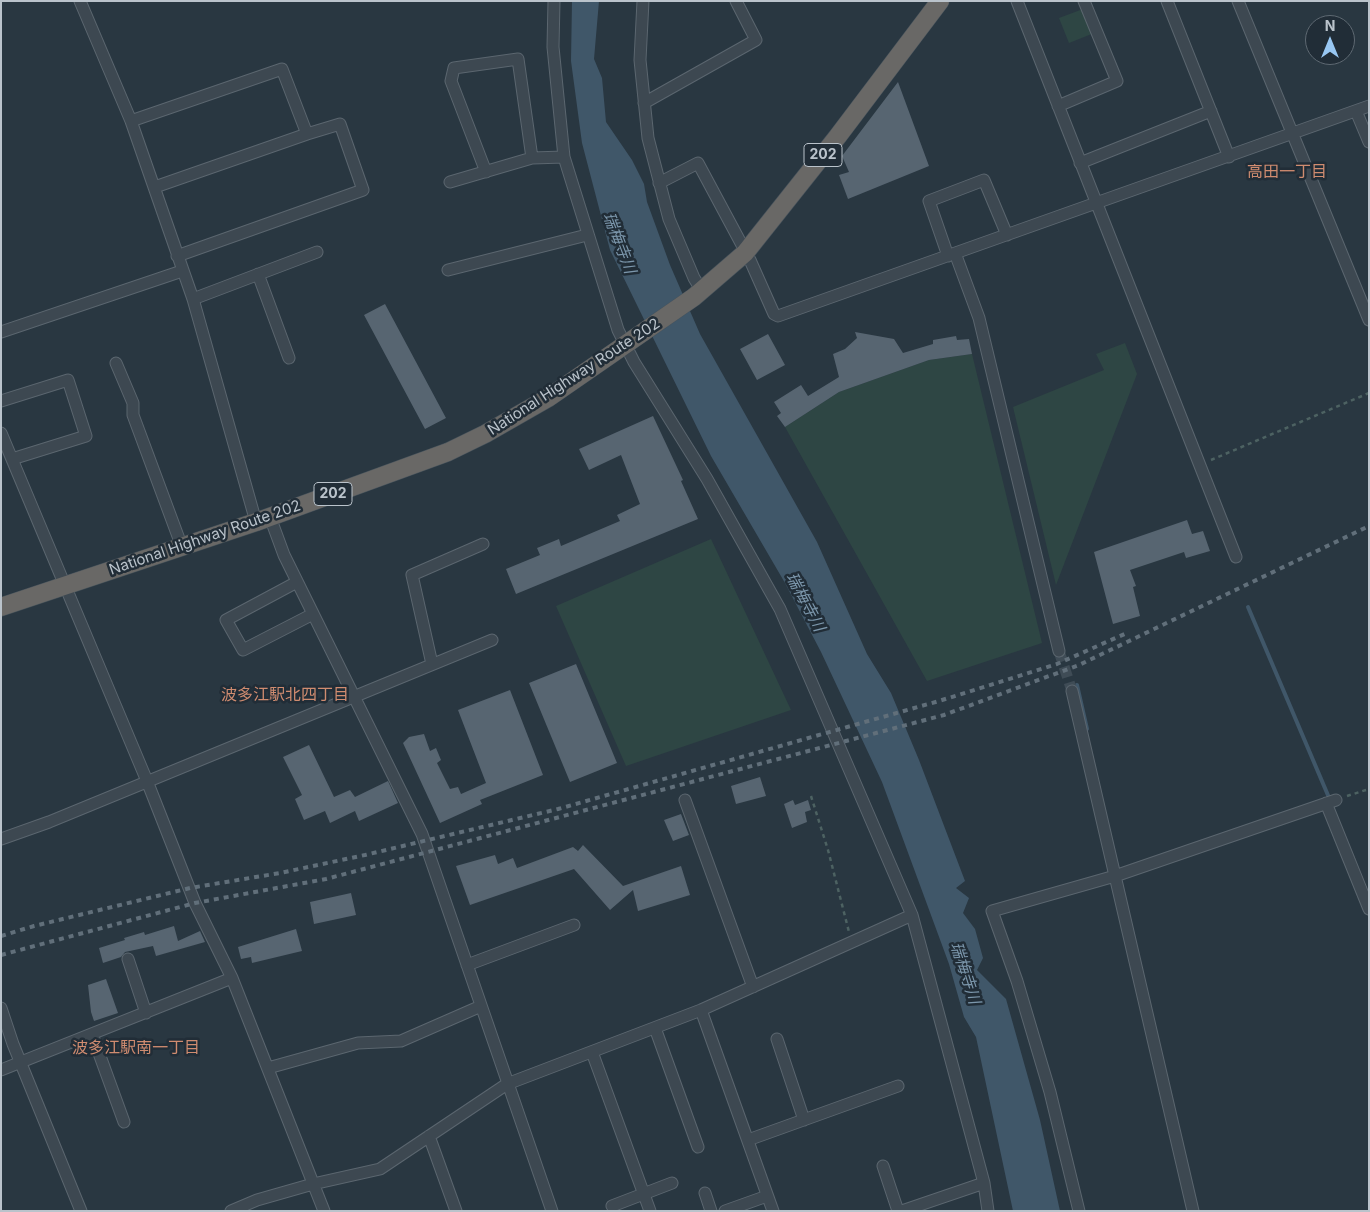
<!DOCTYPE html>
<meta charset="utf-8">
<style>
body{margin:0}
#map{position:relative;width:1370px;height:1212px;overflow:hidden;background:#293741;font-family:Inter,sans-serif}
canvas{display:block}
.frame{position:absolute;inset:0;border:2px solid #bac3cb;pointer-events:none}
.north{position:absolute;left:1305px;top:15px;width:50px;height:50px;box-sizing:border-box;background:#212d37;border:1px solid #5e6972;border-radius:50%;rotate:0deg;font-size:14px;font-weight:700;line-height:20px;text-align:center;color:#bac3cb}
.north::after{content:'';display:block;margin:auto;width:18px;height:22px;background:#98c7f2;clip-path:polygon(50% 0,100% 100%,50% 72%,0 100%)}
</style>
<div id="map">
<canvas width="1370" height="1212"></canvas>
<div class="frame"></div>
<div class="north">N</div>
</div>
<script>
const c = document.querySelector('canvas').getContext('2d');
c.lineJoin = 'round';
function paint(path, color) { c.fillStyle = color; c.fill(path, 'evenodd'); }
const poly = rows => new Path2D(rows.map(r => 'M' + r).join(''));
function strokePath(path, color, width, dash) { c.strokeStyle = color; c.lineWidth = width; c.lineCap = dash ? 'butt' : 'round'; c.setLineDash(dash || []); c.stroke(path); }
function drawText(font, color, halo, rows, align = 'center') {
  c.font = font + ' Inter,"Noto Sans JP",sans-serif'; c.lineWidth = 5; c.setLineDash([]); c.textBaseline = 'middle'; c.strokeStyle = halo; c.fillStyle = color; for (const [text, x, y, turn = 0] of rows) {
    c.save(); c.translate(x, y); c.rotate((+turn || 0) * Math.PI / 180); c.textAlign = isNaN(turn) ? turn : align; if (halo) c.strokeText(text, 0, 0); c.fillText(text, 0, 0); c.restore();
  }
}
paint(poly([
 [1083,9,1094,33,1069,43,1059,18],
 [1125,343,1137,374,1056,585,1013,407,1104,370,1096,354],
 [972,354,1042,643,927,681,785,427,839,392,929,360],
 [711,539,791,710,626,766,556,606]
]), '#2e4644');
paint(poly([
 [572,1,599,1,594,59,602,78,606,122,632,160,644,184,647,202,670,265,700,334,817,542,867,654,891,693,919,760,965,881,956,888,969,898,963,913,975,929,983,958,977,970,1006,999,1040,1120,1060,1211,1013,1211,976,1037,964,1017,949,964,882,782,821,652,785,583,711,456,610,250,582,143,571,61]
]), '#405769');
strokePath(poly([
 [1248,607,1330,800],
 [1077,685,1087,729]
]), '#405769', 4);
paint(poly([
 [898,82,929,166,848,199,839,175,849,172,842,156],
 [385,304,446,418,425,429,364,315],
 [855,332,894,339,903,353,933,344,933,340,956,336,957,340,969,339,972,354,929,360,839,392,785,427,777,416,781,413,774,402,801,385,808,396,839,377,833,354,845,349,857,338],
 [768,334,785,365,757,380,740,349],
 [653,416,683,480,681,481,698,519,516,594,506,569,540,555,537,548,559,539,561,546,620,521,617,515,640,504,621,455,589,470,579,449],
 [1187,520,1192,534,1203,531,1210,551,1186,558,1184,552,1130,570,1136,586,1133,587,1140,616,1113,624,1094,552],
 [576,664,617,763,570,782,529,683],
 [510,690,543,775,480,800,482,804,440,823,403,743,409,737,424,734,430,751,436,748,441,760,437,763,450,789,458,787,461,794,486,783,458,710],
 [309,745,334,797,350,790,355,797,388,781,398,803,359,821,355,811,330,823,325,811,304,820,295,799,302,795,283,757],
 [760,777,766,796,736,804,731,786],
 [793,800,795,805,808,800,811,810,805,812,807,822,792,828,784,804],
 [681,814,689,835,673,841,664,820],
 [583,845,623,886,681,866,690,895,638,911,633,890,610,910,574,869,470,905,456,866,495,855,498,864,513,858,517,868,573,847,578,851],
 [351,893,356,915,314,924,310,902],
 [174,926,178,941,200,931,205,942,156,956,153,946,125,952,121,957,103,963,99,948,125,940,124,938,144,932,145,935],
 [296,929,302,951,252,963,251,957,241,959,238,947],
 [106,979,118,1013,94,1021,91,1012,88,985]
]), '#576571');
strokePath(poly([
 [1059,651,1072,691]
]), '#3f4c56', 11, [11, 5.5]);
const minor = poly([
 [80,1,131,121,193,299,256,522],
 [554,1,553,47,564,157,618,330,634,362,707,479,780,609,912,915,984,1183,988,1211],
 [643,1,640,60,648,138,669,219,694,278,702,291],
 [1017,1,1236,557],
 [1167,1,1229,157],
 [1238,1,1369,320],
 [644,103,756,40,736,1],
 [1058,106,1117,81,1084,1],
 [1356,111,1369,142],
 [131,121,282,69,307,134,155,187],
 [1080,163,1211,111],
 [486,172,451,81,454,68,518,59,532,158],
 [450,182,532,158,564,157],
 [659,183,698,163,750,260,774,314,778,316,1369,106],
 [955,253,979,318,1059,651],
 [177,256,363,190,340,124,307,134],
 [948,256,929,201,984,180,1007,235],
 [448,270,587,235],
 [258,274,289,358],
 [193,299,317,252],
 [1,332,182,271],
 [116,363,133,403,133,415,182,547],
 [1,401,68,380,86,436,12,459],
 [1,433,147,781,195,903,232,978,324,1211],
 [270,517,284,555,422,834,552,1211],
 [297,582,226,620,243,650,313,614],
 [432,664,412,575,483,544],
 [1072,691,1193,1211],
 [685,800,753,987],
 [1326,803,1369,909],
 [1,839,49,822,492,640],
 [128,959,146,1013],
 [467,965,574,925],
 [1,1008,13,1044,81,1211],
 [701,1010,773,1211],
 [655,1028,698,1147],
 [92,1034,124,1122],
 [777,1039,804,1120],
 [592,1052,650,1211],
 [268,1068,358,1043,401,1041,481,1006],
 [1,1070,232,978],
 [429,1136,456,1211],
 [748,1140,898,1086],
 [883,1166,898,1211],
 [705,1193,711,1211],
 [612,1206,672,1183],
 [231,1211,257,1200,313,1184,380,1169,507,1084,701,1010,912,915],
 [725,1211,767,1196],
 [902,1211,984,1183],
 [1079,1211,1050,1092,1017,981,992,911,1115,876,1336,800]
]);
const trunk = poly([
 [1,607,256,522,448,452,485,434,548,398,694,297,745,253,838,136,940,1]
]);
strokePath(minor, '#5b666f', 13);
strokePath(trunk, '#47535c', 19);
strokePath(poly([
 [1211,460,1369,393],
 [811,796,828,850,849,932],
 [1347,796,1369,789]
]), '#4d6262', 2.5, [4, 4]);
strokePath(minor, '#3d4851', 11);
strokePath(trunk, '#696866', 18);
strokePath(poly([
 [1,936,34,926,190,888,280,873,365,855,558,809,939,701,1057,664,1129,632],
 [1,955,195,903,326,879,944,715,1079,665,1369,526]
]), '#616f7a', 4, [5, 5]);
for (const [x, y, w] of [
 [823,155,38],
 [333,494,38]
]) { const box = new Path2D(); box.roundRect(x - w / 2, y - 11.5, w, 23, 4); c.fillStyle = '#212d37'; c.fill(box); strokePath(box, '#bac3cb', 1); }
drawText('bold 14px', '#bac3cb', null, [
 ["202",823,155],
 ["202",333,494]
]);
drawText('15px', '#bac3cb', '#212d37', [
 ["National Highway Route 202",574,377,-33],
 ["National Highway Route 202",205,538,-19]
]);
drawText('16px', '#d08c70', '#212d37', [
 ["高田一丁目",1287,172],
 ["波多江駅北四丁目",285,695],
 ["波多江駅南一丁目",136,1048]
]);
drawText('italic 16px', '#7c97ac', '#212d37', [
 ["瑞梅寺川",619,243,69],
 ["瑞梅寺川",805,602,62],
 ["瑞梅寺川",965,973,72]
]);
</script>
